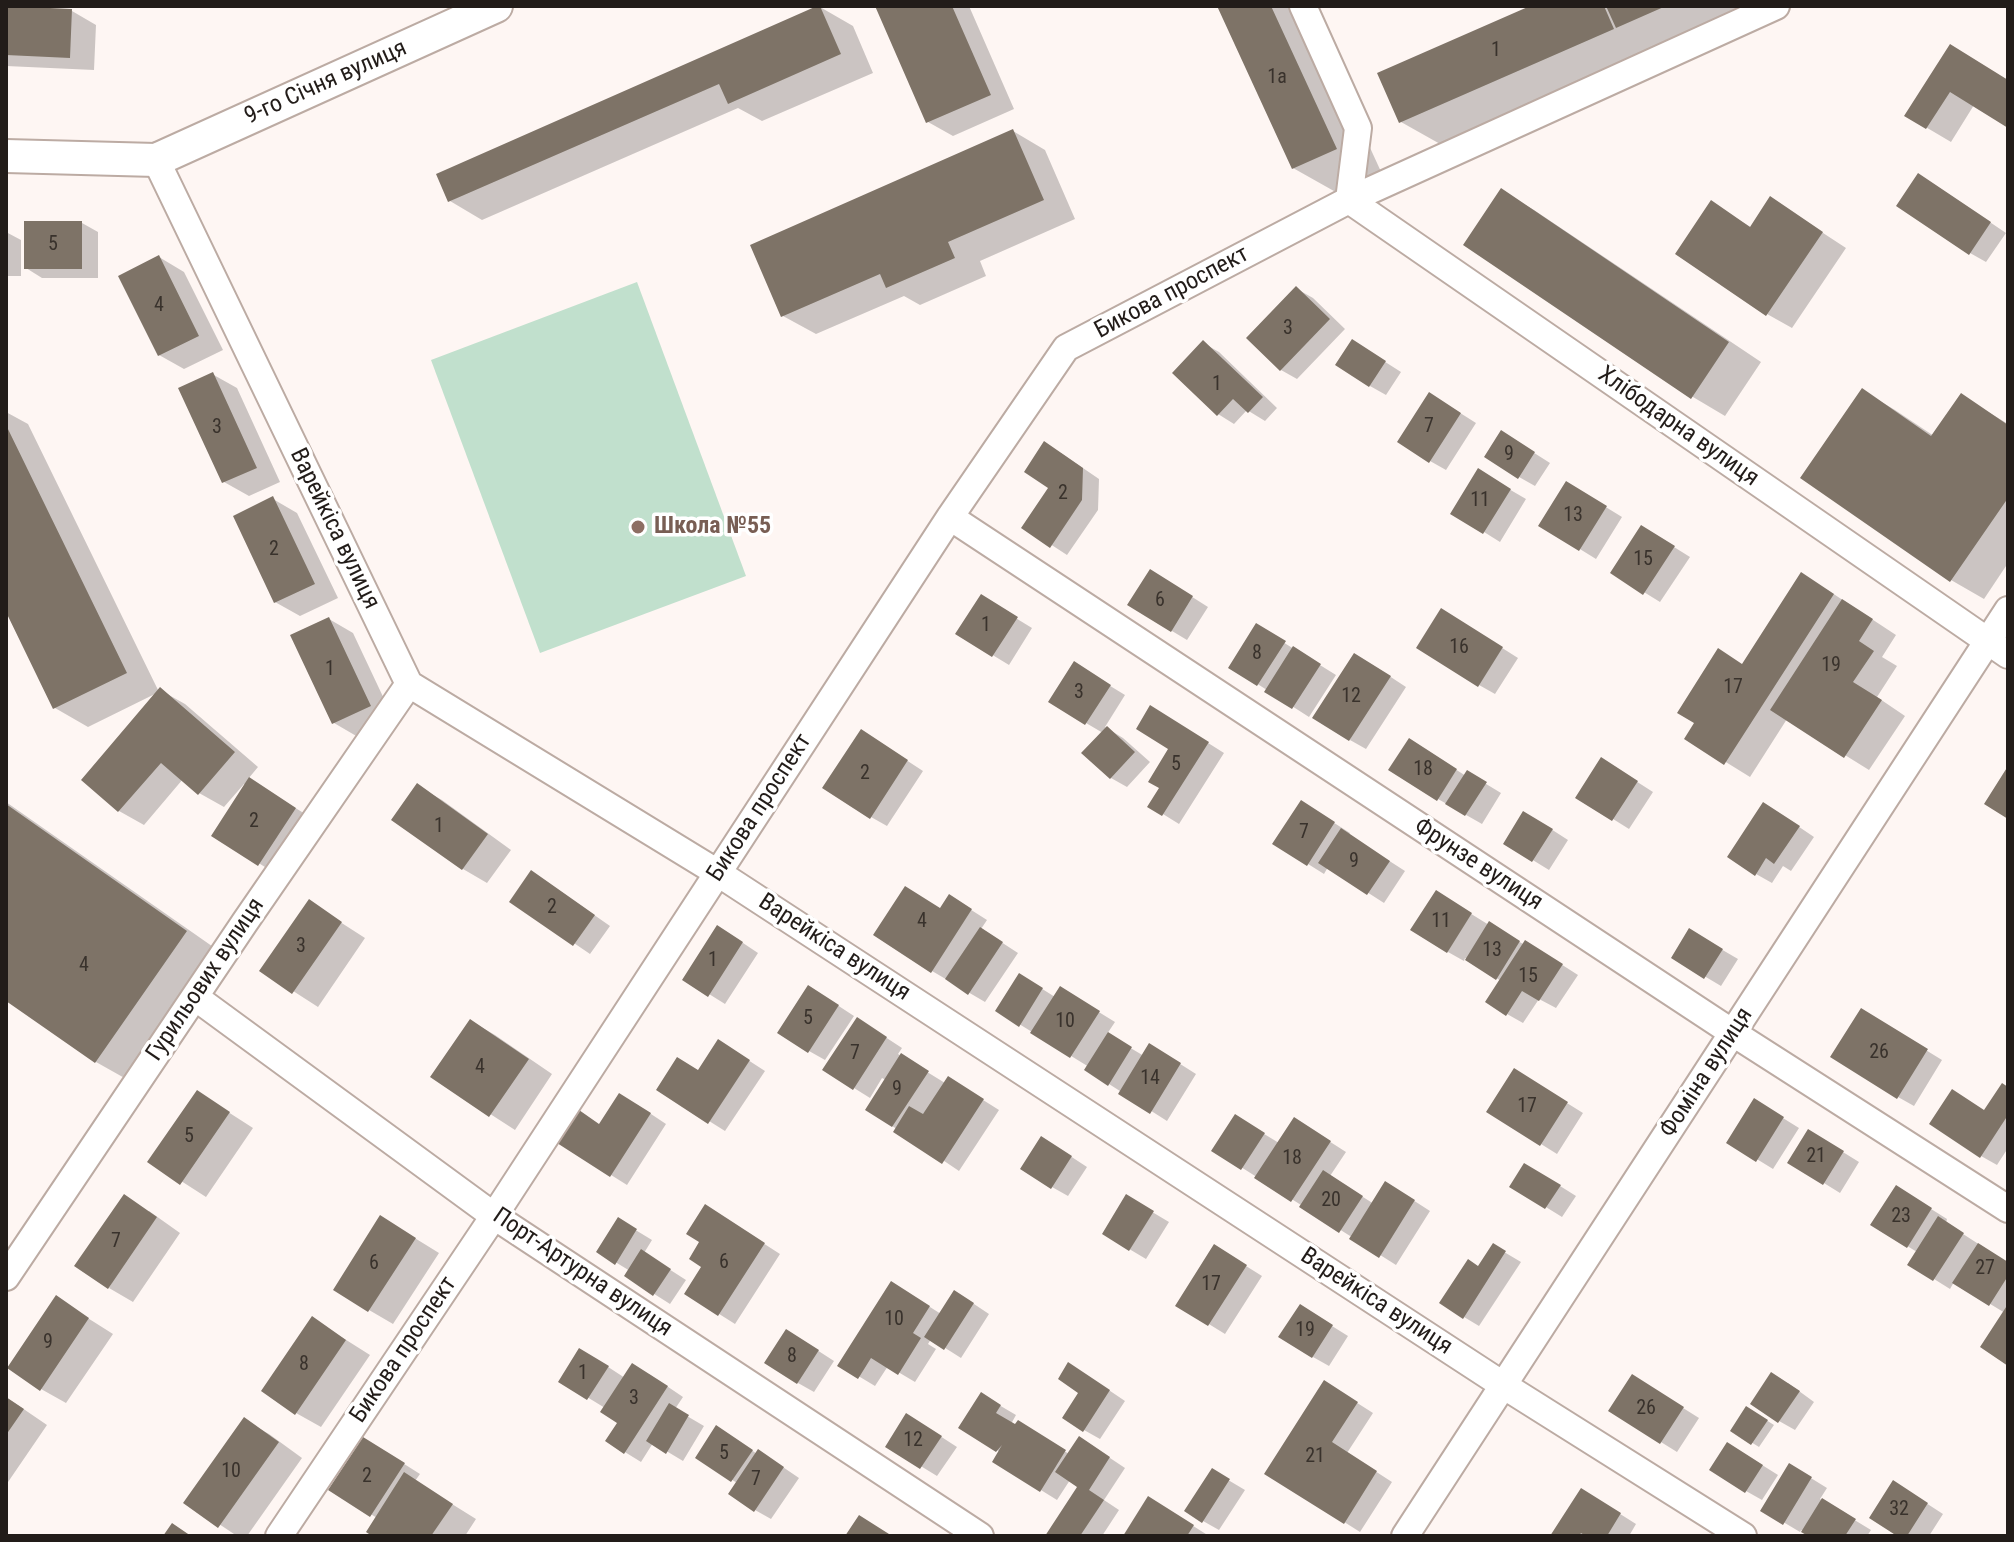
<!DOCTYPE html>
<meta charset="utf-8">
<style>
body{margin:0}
#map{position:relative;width:2014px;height:1542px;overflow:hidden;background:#fef6f3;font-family:"Roboto Condensed",sans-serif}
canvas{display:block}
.frame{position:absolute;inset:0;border:8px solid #221c19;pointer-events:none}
</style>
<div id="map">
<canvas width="2014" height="1542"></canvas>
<div class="frame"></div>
</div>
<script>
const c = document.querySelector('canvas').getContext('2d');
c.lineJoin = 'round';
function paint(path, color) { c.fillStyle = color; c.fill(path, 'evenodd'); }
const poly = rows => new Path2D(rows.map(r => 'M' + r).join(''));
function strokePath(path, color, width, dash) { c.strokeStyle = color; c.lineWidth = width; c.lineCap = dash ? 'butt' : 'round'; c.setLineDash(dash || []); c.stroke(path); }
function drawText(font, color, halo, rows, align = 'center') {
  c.font = font + ' "Roboto Condensed",sans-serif'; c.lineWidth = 7; c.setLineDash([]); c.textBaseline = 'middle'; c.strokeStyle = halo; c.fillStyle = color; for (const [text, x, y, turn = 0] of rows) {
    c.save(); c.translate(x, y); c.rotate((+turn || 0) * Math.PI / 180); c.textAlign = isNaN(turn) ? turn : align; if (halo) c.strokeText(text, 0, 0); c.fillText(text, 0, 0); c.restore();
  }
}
paint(poly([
 [637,282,746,576,540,653,431,360]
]), '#c1e0cd');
paint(poly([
 [878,6,969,6,1014,109,953,136,928,122],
 [1219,6,1305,6,1383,176,1341,195,1293,168],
 [1535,6,1774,6,1449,149,1401,122],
 [820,7,853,26,873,73,762,121,738,108,482,220,450,201],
 [6,8,72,11,96,25,94,70,6,66],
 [1950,46,2008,81,2008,126,1974,105,1951,142,1907,116],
 [1013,131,1045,150,1075,219,980,261,986,276,920,305,904,296,816,334,783,316],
 [1935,185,2006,233,1986,262,1970,253],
 [1501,191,1534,210,1761,362,1725,416,1693,397,1466,244],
 [1771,199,1846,248,1792,328,1767,314,1677,254,1712,203,1752,228],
 [82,223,98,232,98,278,42,278,26,268],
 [6,232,21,240,21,276,6,276],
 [159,257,184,272,223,350,184,369,159,355],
 [1297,289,1313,298,1345,329,1297,379,1281,370,1249,338],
 [1203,343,1219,352,1277,408,1265,421,1247,410,1234,424,1218,414],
 [1368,351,1401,372,1386,395,1370,386],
 [212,374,237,388,280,482,249,496,224,482],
 [1863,391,1895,410,1934,436,1962,396,2008,424,2008,563,1984,599,1951,580],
 [1446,404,1476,423,1446,470,1430,461],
 [6,412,28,424,159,692,88,727,55,708,6,608],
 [1517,442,1550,463,1535,486,1519,477],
 [1061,453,1099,479,1098,510,1067,555,1024,527,1051,488],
 [1478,471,1526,499,1500,542,1484,532],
 [1583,493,1622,517,1596,559,1541,525],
 [273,499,297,513,338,598,300,616,275,602],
 [1658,537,1690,557,1660,602,1613,573],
 [1167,581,1208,607,1187,640,1172,631],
 [1826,589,1896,635,1882,657,1897,666,1877,697,1905,716,1869,770,1787,719,1750,777,1687,738,1744,665],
 [996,606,1032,628,1009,665,958,634],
 [329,619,353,633,394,720,358,737,334,723],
 [1458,620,1518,658,1495,694,1479,685],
 [1257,626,1336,675,1309,717,1231,667],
 [1371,664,1406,687,1366,749,1350,740],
 [1089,673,1125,695,1105,727,1123,738,1150,762,1127,787,1111,778,1103,733,1086,723],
 [160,690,185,704,258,767,248,779,320,823,284,879,214,835,246,785,244,784,224,807,199,793,183,779,144,825,119,811,83,779],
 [1167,717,1224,753,1179,824,1150,806,1161,788,1171,748],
 [877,741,923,771,887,826,871,817],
 [1425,750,1466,776,1468,773,1501,793,1482,824,1438,799],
 [1617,769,1653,792,1629,829,1578,797],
 [417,786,442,800,511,850,487,883,463,869],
 [6,802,219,951,128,1080,96,1062,6,999],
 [1317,812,1350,833,1349,835,1405,871,1384,903,1328,867,1324,874,1308,864],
 [1780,814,1814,837,1791,871,1783,866,1772,883,1756,874],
 [1540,822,1568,840,1549,870,1505,843],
 [547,882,610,926,590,954,512,901],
 [309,902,365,938,318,1007,262,971],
 [1452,902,1489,925,1525,945,1542,952,1578,975,1556,1008,1539,999,1523,1023,1507,1014,1501,981,1465,958,1464,961,1448,952],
 [965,906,987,920,981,929,1018,953,985,1002,932,971,941,910],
 [1690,931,1738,959,1721,986,1674,958],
 [734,937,758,953,725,1004,685,979],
 [1036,985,1055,997,1076,998,1115,1022,1107,1034,1144,1056,1166,1055,1196,1074,1167,1121,1087,1070,1089,1067,998,1011],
 [825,997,854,1016,825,1060,809,1051],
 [1877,1020,1942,1060,1914,1106,1898,1097],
 [471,1021,495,1035,552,1074,515,1130,433,1077],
 [873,1029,902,1048,898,1054,945,1083,964,1088,999,1110,959,1171,867,1109,886,1080,882,1078,870,1098,854,1088],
 [734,1051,765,1071,725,1131,658,1089,699,1072],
 [1530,1080,1583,1113,1557,1154,1488,1111],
 [2008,1088,2008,1148,1997,1165,1981,1156,1985,1112],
 [197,1092,253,1128,206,1197,150,1161],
 [636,1104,666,1124,627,1185,560,1143,600,1125],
 [1770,1110,1799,1128,1773,1169,1729,1142],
 [1251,1126,1279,1143,1310,1129,1346,1152,1330,1176,1374,1204,1402,1193,1430,1211,1396,1265,1214,1150],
 [1809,1131,1859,1162,1840,1193,1790,1162],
 [1058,1148,1087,1167,1068,1196,1052,1187],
 [1541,1174,1576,1196,1562,1217,1512,1186],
 [1127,1197,1169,1222,1146,1259,1104,1234],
 [1912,1197,1947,1219,1946,1223,2008,1263,2008,1363,2005,1313,1954,1282,1950,1289,1934,1279,1917,1252,1873,1225],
 [149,1211,180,1233,133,1302,109,1288],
 [721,1216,780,1254,735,1324,686,1293,704,1266,702,1242],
 [619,1220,652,1240,644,1253,686,1280,670,1304,626,1276,630,1271,599,1252],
 [405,1232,439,1253,393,1324,369,1310],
 [1494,1246,1521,1262,1479,1326,1464,1317,1479,1268],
 [1230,1256,1262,1276,1225,1334,1178,1305],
 [908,1293,941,1314,971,1302,989,1314,961,1358,931,1339,928,1344,936,1349,915,1382,888,1366,875,1386,840,1365],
 [56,1298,113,1334,66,1403,41,1389],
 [1316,1316,1348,1336,1329,1366,1313,1357],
 [313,1319,370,1355,321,1427,296,1413],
 [803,1341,834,1361,814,1392,798,1383],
 [596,1359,625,1378,649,1374,683,1397,675,1409,704,1426,683,1461,653,1443,641,1462,607,1441,619,1422,605,1408,561,1381],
 [1085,1374,1125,1401,1100,1439,1084,1430,1081,1392],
 [1788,1383,1814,1402,1795,1430,1779,1421],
 [1648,1386,1699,1418,1677,1452,1611,1411],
 [1340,1392,1373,1413,1347,1453,1392,1482,1360,1532,1267,1473],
 [982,1395,1016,1415,1011,1424,1016,1427,1034,1432,1069,1454,1095,1448,1125,1468,1104,1500,1119,1510,1102,1536,1047,1536,1080,1486,1070,1480,1057,1500,994,1461,1000,1452,961,1428],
 [6,1397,47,1425,6,1485],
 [1747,1408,1774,1425,1759,1447,1733,1431],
 [244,1420,269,1434,302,1458,247,1536,237,1536,186,1502],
 [923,1425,957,1447,937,1476,888,1446],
 [733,1437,757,1454,774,1461,799,1478,771,1519,755,1510,737,1483,697,1457],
 [379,1448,420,1474,415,1481,476,1519,465,1536,376,1536,377,1518,331,1489],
 [1743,1453,1778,1475,1762,1500,1746,1491],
 [1213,1471,1245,1490,1219,1530,1203,1521],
 [1806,1475,1827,1488,1820,1499,1871,1530,1867,1536,1812,1536,1801,1530,1800,1532,1763,1510],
 [1909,1492,1943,1514,1929,1536,1900,1536],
 [1598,1500,1636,1524,1629,1536,1553,1536],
 [1165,1508,1209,1536,1125,1536]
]), '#0003');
paint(poly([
 [6,6,72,9,70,58,6,55],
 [817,6,820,6,841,54,728,104,719,84,448,202,436,174],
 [875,6,952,6,991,95,926,123],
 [1217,6,1271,6,1337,149,1292,169],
 [1530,6,1604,6,1614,29,1399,123,1377,73],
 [1606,6,1666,6,1616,28],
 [1950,44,2008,80,2008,128,1950,92,1926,129,1904,116],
 [1013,129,1044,200,948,242,955,258,886,288,880,274,781,317,750,245],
 [1918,173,1991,222,1969,255,1896,206],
 [1501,188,1729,342,1691,399,1463,245],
 [1770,196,1823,232,1766,316,1675,254,1711,200,1750,227],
 [24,221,82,221,82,269,24,269],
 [159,255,199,336,158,356,118,276],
 [1296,286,1330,319,1280,371,1246,338],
 [1352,339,1386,361,1369,387,1335,365],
 [1203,340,1263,397,1248,413,1233,399,1217,416,1172,373],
 [213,372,257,468,222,483,178,388],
 [1862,388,1931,436,1961,393,2008,425,2008,498,1950,582,1800,478],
 [1429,392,1461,413,1429,463,1397,442],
 [6,425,127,673,53,709,6,612],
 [1501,430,1535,452,1518,479,1484,457],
 [1044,441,1083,468,1082,500,1050,548,1021,528,1048,488,1024,472],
 [1478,468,1511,489,1483,534,1450,514],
 [1566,481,1607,506,1579,551,1538,526],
 [273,496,315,584,274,603,233,516],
 [1641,525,1675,546,1643,595,1610,573],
 [1150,569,1193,596,1171,632,1127,605],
 [1801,572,1834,594,1724,765,1684,739,1694,723,1677,713,1718,648,1742,664],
 [981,594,1018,617,992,657,955,634],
 [1842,599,1873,619,1859,641,1874,651,1853,682,1882,700,1844,758,1770,710],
 [1441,608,1503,647,1478,687,1416,648],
 [329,617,371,706,332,724,290,635],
 [1256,623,1286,641,1257,686,1228,668],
 [1293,646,1321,664,1292,709,1264,692],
 [1354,653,1391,676,1349,741,1312,718],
 [1074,661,1111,685,1085,725,1048,702],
 [160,687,235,752,198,795,161,763,118,812,81,780],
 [1150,705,1209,742,1162,816,1147,807,1159,788,1148,782,1168,749,1136,729],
 [1107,726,1135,752,1110,779,1081,753],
 [861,729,908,760,870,819,822,788],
 [1409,738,1457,769,1437,801,1388,770],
 [1601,757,1638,781,1612,821,1575,798],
 [2008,766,2008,819,1984,804],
 [1467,770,1487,782,1465,816,1445,804],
 [249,777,296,808,258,866,211,836],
 [417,783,488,834,462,870,391,820],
 [1301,800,1335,822,1307,866,1272,844],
 [1763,802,1800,826,1774,864,1766,858,1755,876,1727,857],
 [6,804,187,931,95,1063,6,1001],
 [1523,811,1553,829,1532,862,1503,844],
 [1341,828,1390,861,1367,895,1318,863],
 [531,870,595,915,573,946,509,902],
 [905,886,940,908,949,894,972,909,931,973,873,935],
 [1436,890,1472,913,1447,953,1410,930],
 [309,899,342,922,292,994,259,971],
 [1489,921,1520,941,1496,980,1465,960],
 [717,925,743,942,708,997,682,980],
 [980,927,1003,942,968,995,945,979],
 [1689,928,1723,949,1704,979,1671,958],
 [1525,940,1563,964,1539,1001,1522,991,1506,1016,1485,1002],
 [1019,973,1043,988,1019,1027,995,1011],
 [808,985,839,1005,808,1053,777,1033],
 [1060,986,1100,1011,1070,1058,1030,1033],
 [1861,1008,1928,1049,1897,1099,1830,1057],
 [857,1017,887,1037,853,1090,822,1070],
 [470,1019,529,1059,489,1117,430,1077],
 [1108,1032,1132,1047,1108,1086,1084,1070],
 [718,1039,750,1060,708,1124,656,1090,677,1057,698,1070],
 [1149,1043,1181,1063,1150,1114,1118,1094],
 [901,1053,929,1071,892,1127,865,1110],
 [1514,1068,1568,1102,1540,1146,1486,1112],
 [948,1076,984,1099,942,1164,893,1132,909,1106,923,1114],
 [2002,1083,2008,1087,2008,1115,1980,1158,1929,1124,1952,1089,1984,1110],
 [197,1090,230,1112,180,1185,147,1162],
 [619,1093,651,1113,610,1177,557,1143,579,1110,599,1124],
 [1754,1098,1784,1117,1756,1162,1726,1143],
 [1235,1114,1265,1133,1241,1170,1211,1151],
 [1294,1117,1331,1141,1291,1202,1254,1178],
 [1808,1129,1844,1151,1823,1185,1787,1163],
 [1041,1136,1072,1156,1051,1189,1020,1169],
 [1524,1163,1561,1185,1545,1209,1509,1187],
 [1323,1170,1363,1196,1339,1233,1299,1207],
 [1385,1181,1415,1200,1379,1258,1349,1239],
 [1896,1185,1932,1208,1907,1248,1870,1225],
 [124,1194,157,1217,108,1289,74,1266],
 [1126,1194,1154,1211,1129,1251,1102,1234],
 [705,1204,765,1243,718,1316,684,1294,701,1267,689,1259,699,1242,686,1234],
 [380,1215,416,1238,368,1312,333,1290],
 [1938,1216,1964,1233,1933,1281,1907,1265],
 [618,1217,637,1229,615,1265,596,1252],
 [1493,1243,1506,1251,1463,1319,1439,1303,1468,1259,1478,1266],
 [1978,1243,2008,1262,2008,1276,1989,1306,1952,1283],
 [1214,1244,1247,1265,1208,1326,1175,1306],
 [641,1249,671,1269,653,1296,624,1276],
 [891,1281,930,1306,913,1333,921,1338,898,1375,871,1358,858,1379,837,1366],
 [954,1290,974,1303,944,1350,924,1337],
 [56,1295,89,1318,40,1391,7,1368],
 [1300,1304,1333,1325,1312,1358,1278,1337],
 [2008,1304,2008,1366,1980,1347],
 [312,1316,346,1340,295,1415,261,1391],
 [786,1329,819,1350,797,1384,764,1363],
 [579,1348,609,1366,587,1400,558,1382],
 [1068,1362,1110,1390,1083,1432,1062,1418,1078,1393,1058,1379],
 [632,1363,668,1386,624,1454,605,1441,617,1423,600,1412],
 [1771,1372,1800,1391,1778,1423,1750,1404],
 [1632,1374,1684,1407,1660,1444,1608,1411],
 [1324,1380,1358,1402,1332,1442,1377,1471,1344,1524,1264,1474],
 [981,1392,1001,1405,996,1413,1015,1424,1018,1420,1066,1450,1040,1492,992,1462,1002,1445,996,1452,958,1428],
 [6,1397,24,1409,6,1435],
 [669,1403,689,1415,666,1454,646,1441],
 [1746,1406,1768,1420,1751,1445,1730,1431],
 [906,1413,942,1436,920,1469,885,1447],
 [244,1417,279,1442,218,1528,183,1503],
 [716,1425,753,1450,731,1482,695,1458],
 [1079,1436,1110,1457,1089,1490,1104,1500,1080,1536,1045,1536,1077,1487,1055,1472],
 [363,1437,405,1463,370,1517,328,1490],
 [1727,1442,1763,1465,1745,1493,1709,1470],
 [758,1449,784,1467,754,1512,728,1494],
 [1789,1463,1812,1477,1783,1525,1760,1511],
 [1212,1468,1230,1479,1202,1523,1184,1511],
 [404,1472,453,1504,431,1536,372,1536,366,1532],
 [1893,1480,1928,1503,1907,1536,1897,1536,1869,1518],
 [1581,1488,1621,1513,1607,1536,1586,1536,1581,1533,1579,1536,1550,1536],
 [1148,1496,1194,1525,1187,1536,1123,1536],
 [1822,1498,1856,1519,1845,1536,1808,1536,1801,1532],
 [859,1515,889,1534,888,1536,845,1536],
 [172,1523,191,1536,163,1536]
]), '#7e7367');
const minor = poly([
 [1303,6,1358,128,1349,200],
 [156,160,409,684,718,873,1503,1385,1743,1536],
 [1349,200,2008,655],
 [950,517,1733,1033,2008,1209],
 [195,997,494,1216,980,1536],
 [6,1277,245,922,409,684],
 [279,1536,494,1216,950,517,1066,348,1349,200,1776,6],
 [1405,1536,2008,610]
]);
const tertiary = poly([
 [6,156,156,160,496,6]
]);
strokePath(minor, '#bcaba3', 30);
strokePath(tertiary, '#bcaba3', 36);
strokePath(minor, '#fff', 26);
strokePath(tertiary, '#fff', 32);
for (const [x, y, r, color] of [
 [638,527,8,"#8d6e63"]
]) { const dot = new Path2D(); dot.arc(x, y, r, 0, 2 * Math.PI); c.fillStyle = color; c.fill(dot); strokePath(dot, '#fff', 3); }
drawText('20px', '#39322c', null, [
 ["1",1496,51],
 ["1а",1277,78],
 ["5",53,245],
 ["4",159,306],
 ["3",1288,329],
 ["1",1217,385],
 ["7",1429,427],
 ["3",217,428],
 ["9",1509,455],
 ["2",1063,494],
 ["11",1480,501],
 ["13",1573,516],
 ["2",274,550],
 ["15",1643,560],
 ["6",1160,601],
 ["1",986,626],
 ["16",1459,648],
 ["8",1257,654],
 ["19",1831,666],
 ["1",330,670],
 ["17",1733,688],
 ["3",1079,693],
 ["12",1351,697],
 ["5",1176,765],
 ["18",1423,770],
 ["2",865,774],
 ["2",254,822],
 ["1",439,827],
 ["7",1304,833],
 ["9",1354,862],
 ["2",552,908],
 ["4",922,922],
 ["11",1441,922],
 ["3",301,947],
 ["13",1492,951],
 ["1",713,961],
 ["4",84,966],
 ["15",1528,977],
 ["5",808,1019],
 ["10",1065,1022],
 ["26",1879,1053],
 ["7",855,1054],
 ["4",480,1068],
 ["14",1150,1079],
 ["9",897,1090],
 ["17",1527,1107],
 ["5",189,1137],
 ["21",1816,1157],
 ["18",1292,1159],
 ["20",1331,1201],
 ["23",1901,1217],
 ["7",116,1242],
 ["6",724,1263],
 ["6",374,1264],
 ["27",1985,1269],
 ["17",1211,1285],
 ["10",894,1320],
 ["19",1305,1331],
 ["9",48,1343],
 ["8",792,1357],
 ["8",304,1365],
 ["1",583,1374],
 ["3",634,1399],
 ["26",1646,1409],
 ["12",913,1441],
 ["5",724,1454],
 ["21",1315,1457],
 ["10",231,1472],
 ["2",367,1477],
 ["7",756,1480],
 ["32",1899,1510]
]);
drawText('24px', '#221c19', '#fff', [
 ["9-го Січня вулиця",326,83,-24],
 ["Бикова проспект",1172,293,-28],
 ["Хлібодарна вулиця",1678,427,35],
 ["Варейкіса вулиця",334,529,64],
 ["Бикова проспект",760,808,-57],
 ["Фрунзе вулиця",1478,865,33],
 ["Варейкіса вулиця",834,948,33],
 ["Гурильових вулиця",206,980,-56],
 ["Фоміна вулиця",1707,1073,-57],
 ["Порт-Артурна вулиця",582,1273,34],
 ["Варейкіса вулиця",1376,1302,33],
 ["Бикова проспект",404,1350,-56]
]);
drawText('bold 24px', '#785e54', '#fff', [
 ["Школа №55",654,527]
], 'left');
</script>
